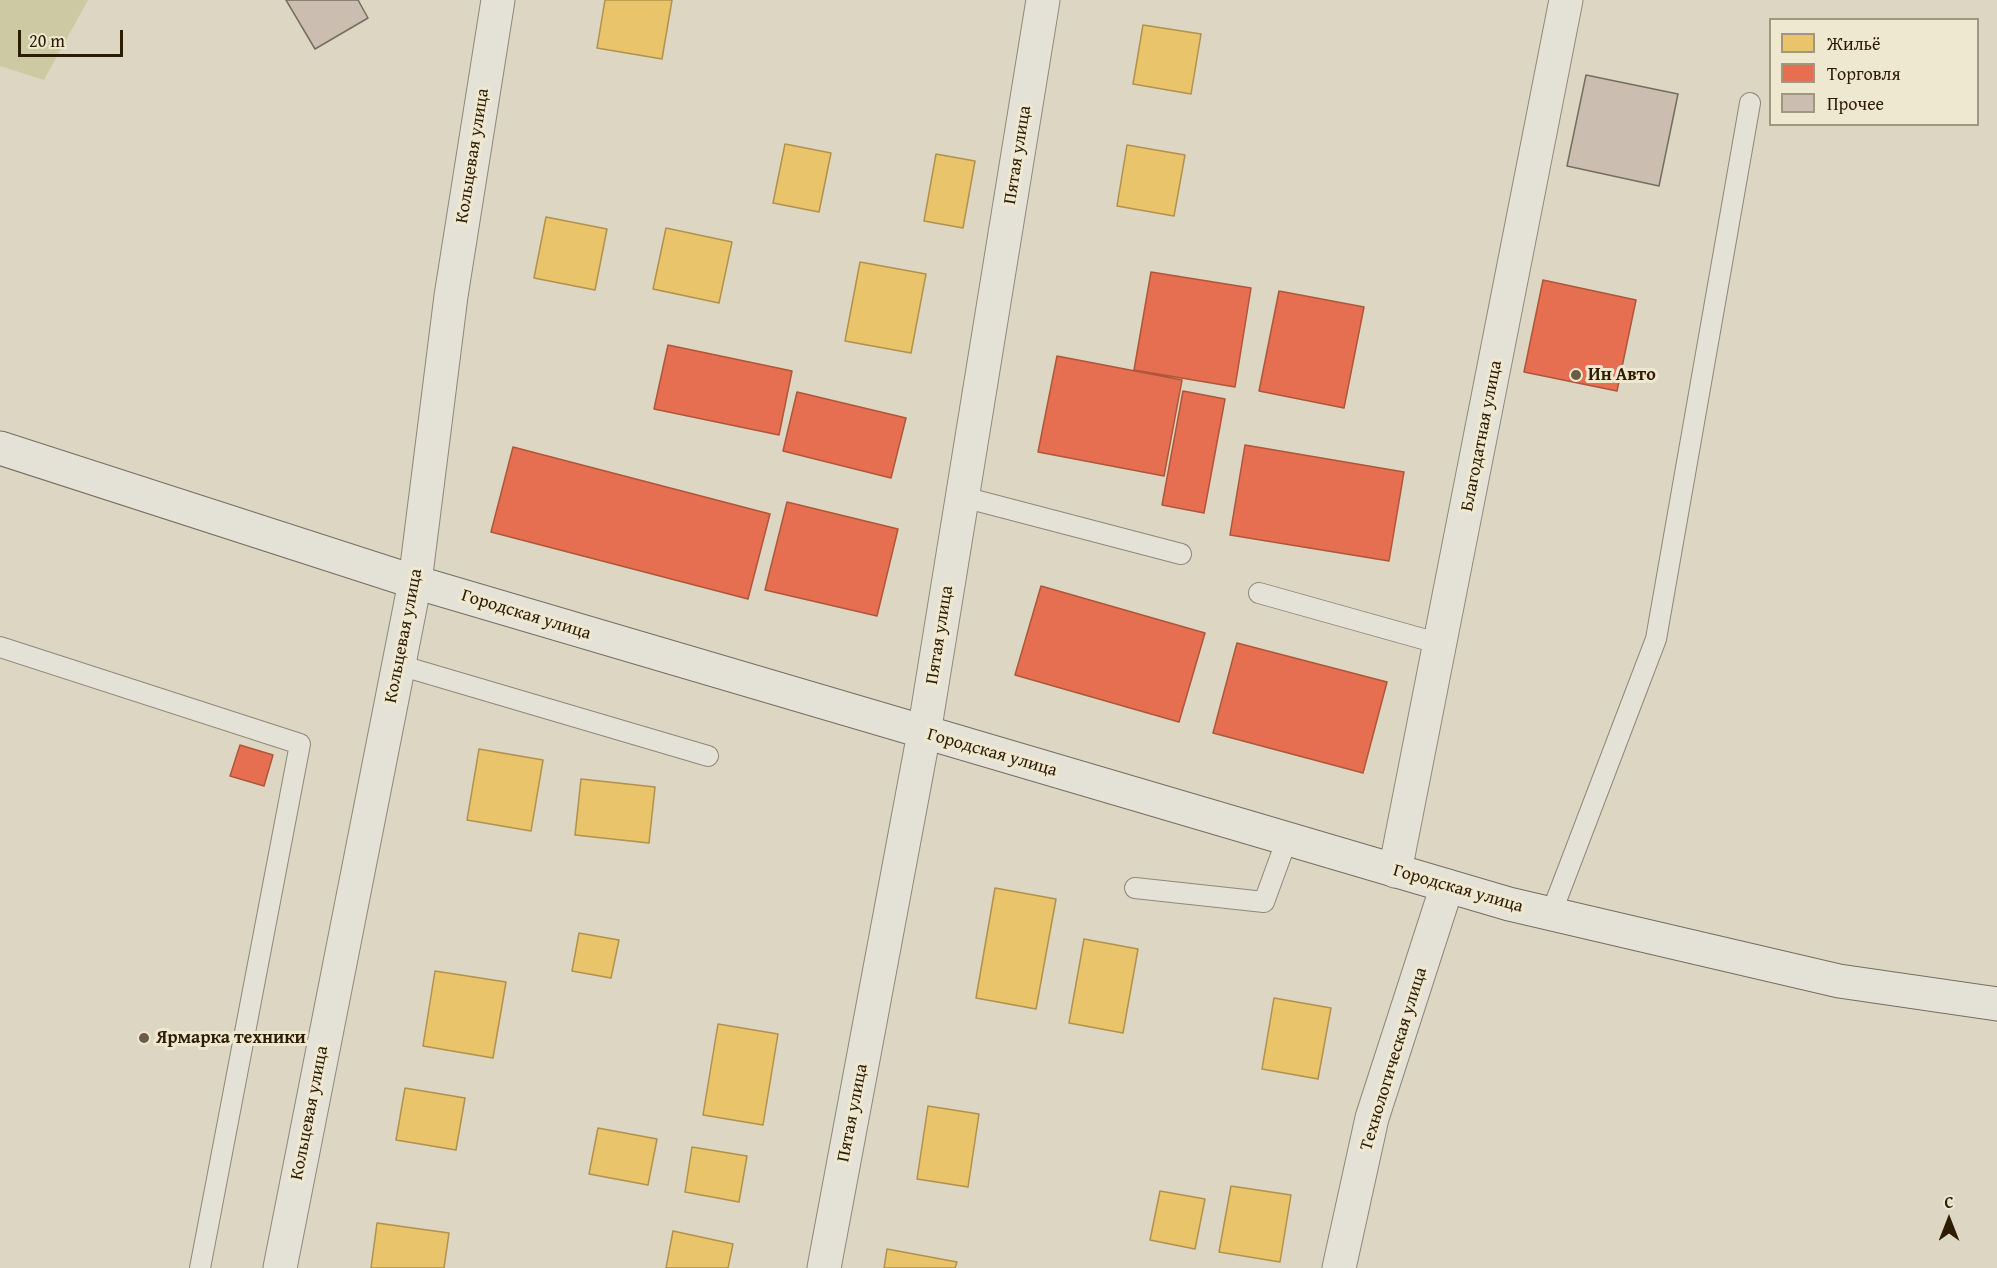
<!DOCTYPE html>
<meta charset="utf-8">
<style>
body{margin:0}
#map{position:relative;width:1997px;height:1268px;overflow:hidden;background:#dcd6c2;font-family:"Gentium Book Plus",serif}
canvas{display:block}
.legend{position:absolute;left:1769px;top:18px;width:210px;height:108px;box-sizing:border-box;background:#efe8d1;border:2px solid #a1967e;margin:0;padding:8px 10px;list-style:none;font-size:18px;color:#2d1b02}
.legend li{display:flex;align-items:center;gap:12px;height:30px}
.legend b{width:30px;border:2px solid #a1967e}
.north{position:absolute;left:1919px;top:1190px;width:60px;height:60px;-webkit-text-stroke:4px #efe8d1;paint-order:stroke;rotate:0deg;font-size:16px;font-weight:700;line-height:24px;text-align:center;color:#2d1b02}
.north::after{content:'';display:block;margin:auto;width:21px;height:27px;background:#2d1b02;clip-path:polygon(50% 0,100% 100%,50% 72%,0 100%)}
.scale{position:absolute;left:18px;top:30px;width:105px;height:27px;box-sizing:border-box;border:3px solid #2d1b02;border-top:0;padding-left:8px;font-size:18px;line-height:21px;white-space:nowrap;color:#2d1b02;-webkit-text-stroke:4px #efe8d1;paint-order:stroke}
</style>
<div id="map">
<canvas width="1997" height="1268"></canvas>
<ul class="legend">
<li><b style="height:16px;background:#e9c46a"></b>Жильё</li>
<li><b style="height:16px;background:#e76f51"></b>Торговля</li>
<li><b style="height:16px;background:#cbbdaf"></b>Прочее</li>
</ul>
<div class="north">С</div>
<div class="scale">20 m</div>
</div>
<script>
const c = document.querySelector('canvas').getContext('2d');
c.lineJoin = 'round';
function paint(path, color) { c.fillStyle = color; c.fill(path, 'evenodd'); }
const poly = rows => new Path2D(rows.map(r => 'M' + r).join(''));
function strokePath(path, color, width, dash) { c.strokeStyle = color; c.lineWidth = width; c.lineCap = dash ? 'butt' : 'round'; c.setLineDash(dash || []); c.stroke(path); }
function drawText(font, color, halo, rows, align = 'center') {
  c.font = font + ' "Gentium Book Plus",serif'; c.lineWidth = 6; c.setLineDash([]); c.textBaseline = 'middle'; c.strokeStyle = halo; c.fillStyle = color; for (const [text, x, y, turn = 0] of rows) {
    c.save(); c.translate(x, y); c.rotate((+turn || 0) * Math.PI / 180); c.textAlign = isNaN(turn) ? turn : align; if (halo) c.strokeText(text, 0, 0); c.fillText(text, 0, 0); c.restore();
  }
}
paint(poly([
 [0,0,88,0,44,80,0,66]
]), '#ccc9a3');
const homes = poly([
 [605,0,672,0,662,59,597,48,605,0],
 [1143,25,1201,34,1191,94,1133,84,1143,25],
 [785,144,831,153,819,212,773,203,785,144],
 [1127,145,1185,155,1174,216,1117,206,1127,145],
 [936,154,975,161,963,228,924,221,936,154],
 [546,217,607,229,595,290,534,278,546,217],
 [666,228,732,242,719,303,653,289,666,228],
 [860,262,926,274,911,353,845,341,860,262],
 [479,749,543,760,531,831,467,820,479,749],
 [581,779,655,787,649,843,575,835,581,779],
 [995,888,1056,899,1036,1009,976,998,995,888],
 [579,933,619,940,611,978,572,971,579,933],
 [1084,939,1138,949,1123,1033,1069,1023,1084,939],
 [435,971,506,982,493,1058,423,1046,435,971],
 [1274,998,1331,1008,1318,1079,1262,1069,1274,998],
 [718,1024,778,1034,763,1125,703,1115,718,1024],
 [405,1088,465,1098,456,1150,396,1140,405,1088],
 [928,1106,979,1114,968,1187,917,1179,928,1106],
 [598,1128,657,1139,648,1185,589,1174,598,1128],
 [692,1147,747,1156,739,1202,685,1192,692,1147],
 [1231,1186,1291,1195,1280,1262,1219,1252,1231,1186],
 [1160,1191,1205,1199,1195,1249,1150,1240,1160,1191],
 [377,1223,449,1233,444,1268,371,1268,377,1223],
 [673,1231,733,1244,728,1268,666,1268,673,1231],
 [887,1249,957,1262,955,1268,884,1268,887,1249]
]);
paint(homes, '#e9c46a');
strokePath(homes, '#b1914b', 1.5);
const shops = poly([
 [1151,272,1251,288,1235,387,1134,370,1151,272],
 [1543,280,1636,300,1617,391,1524,372,1543,280],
 [1279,291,1364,307,1344,408,1259,391,1279,291],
 [668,345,792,371,779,435,654,409,668,345],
 [1057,356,1182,380,1164,476,1038,452,1057,356],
 [1183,391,1225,399,1204,513,1162,505,1183,391],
 [797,392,906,418,891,478,783,451,797,392],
 [1245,445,1404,472,1389,561,1230,535,1245,445],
 [513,447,770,514,748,599,491,532,513,447],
 [787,502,898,529,877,616,765,590,787,502],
 [1041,586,1205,633,1179,722,1015,675,1041,586],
 [1237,643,1387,682,1363,773,1213,733,1237,643],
 [240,745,273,755,264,786,230,776,240,745]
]);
paint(shops, '#e76f51');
strokePath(shops, '#af5639', 1.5);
const building = poly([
 [286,0,358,0,368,18,315,49,286,0],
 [1586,75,1678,94,1659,186,1567,166,1586,75]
]);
paint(building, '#cbbdaf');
strokePath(building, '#746e60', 1.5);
const lane = poly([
 [963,497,1181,554],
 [1259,593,1441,644],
 [0,647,300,744,200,1268],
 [399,665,708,756],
 [1135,888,1264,902,1287,839],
 [1551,914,1656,639,1750,103]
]);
const street = poly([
 [1395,871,1566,0],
 [280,1268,415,582,451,296,498,0],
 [824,1268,924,733,1043,0],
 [1339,1268,1372,1118,1447,886]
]);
const secondary = poly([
 [0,448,415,582,1509,904,1839,981,1997,1004]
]);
strokePath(lane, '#8e8879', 22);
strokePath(street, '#8e8879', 35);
strokePath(secondary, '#746e60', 35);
strokePath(lane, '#e4e1d7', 20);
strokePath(street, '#e4e1d7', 33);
strokePath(secondary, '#e4e1d7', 33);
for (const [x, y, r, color] of [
 [1576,375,6,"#6a5c45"],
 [144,1038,6,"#6a5c45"]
]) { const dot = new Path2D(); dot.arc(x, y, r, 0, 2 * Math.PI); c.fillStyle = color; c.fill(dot); strokePath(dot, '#efe8d1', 2); }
drawText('18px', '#2d1b02', '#efe8d1', [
 ["Пятая улица",1018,155,-81],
 ["Кольцевая улица",473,156,-81],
 ["Благодатная улица",1482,436,-79],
 ["Городская улица",526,615,17],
 ["Пятая улица",940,635,-81],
 ["Кольцевая улица",404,636,-79],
 ["Городская улица",992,753,16],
 ["Городская улица",1458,889,16],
 ["Технологическая улица",1394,1059,-73],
 ["Кольцевая улица",310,1113,-79],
 ["Пятая улица",853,1113,-79]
]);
drawText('bold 18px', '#2d1b02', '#efe8d1', [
 ["Ин Авто",1588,375],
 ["Ярмарка техники",156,1038]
], 'left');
</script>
